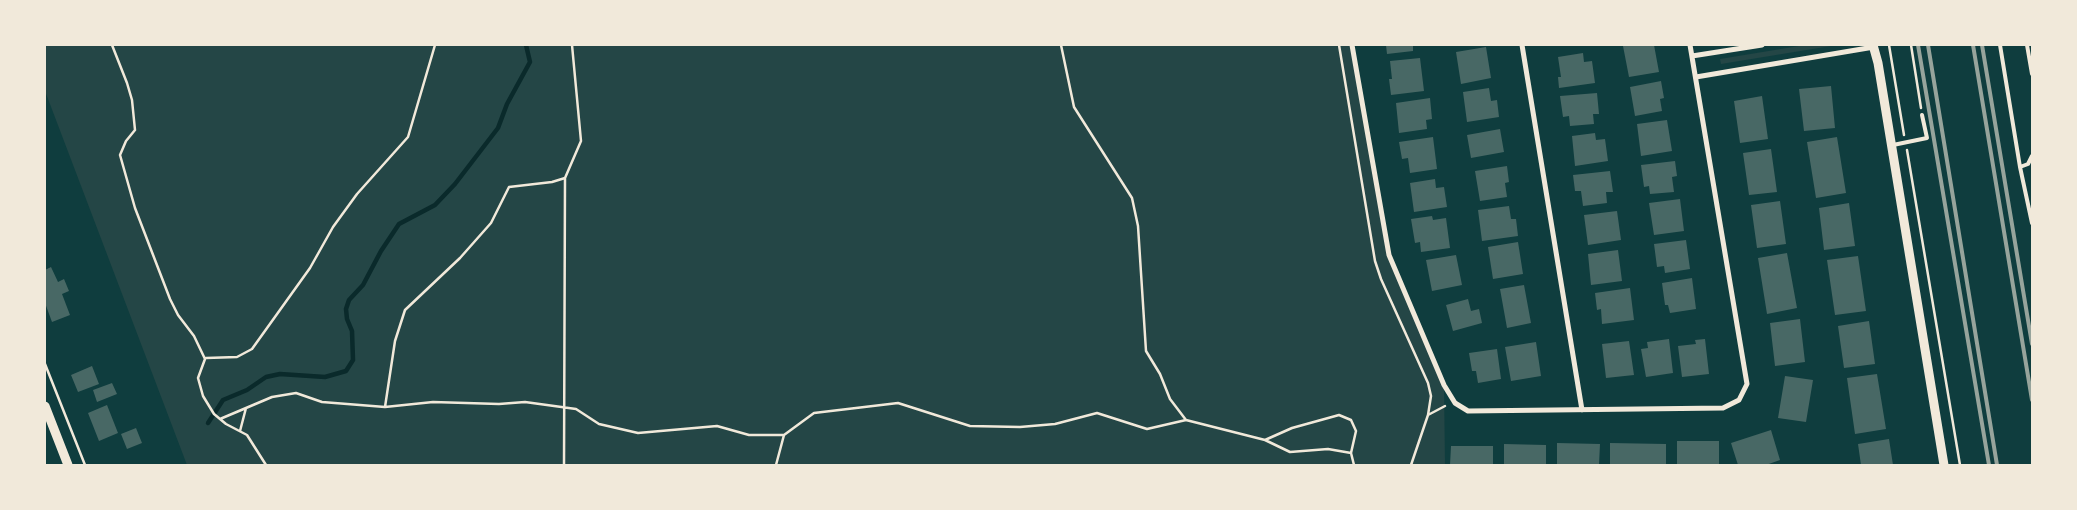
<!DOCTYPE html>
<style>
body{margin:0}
#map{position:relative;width:2077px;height:510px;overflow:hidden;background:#0f3d3e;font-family:Arial,sans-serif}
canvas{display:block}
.frame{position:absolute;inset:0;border:46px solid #f1e9da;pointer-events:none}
</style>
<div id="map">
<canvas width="2077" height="510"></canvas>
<div class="frame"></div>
</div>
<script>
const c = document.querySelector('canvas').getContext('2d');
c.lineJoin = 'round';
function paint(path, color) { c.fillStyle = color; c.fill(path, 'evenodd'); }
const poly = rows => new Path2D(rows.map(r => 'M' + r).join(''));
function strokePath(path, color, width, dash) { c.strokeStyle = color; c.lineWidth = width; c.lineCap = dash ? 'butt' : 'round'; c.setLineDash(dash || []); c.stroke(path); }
paint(poly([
 [45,45,1354,45,1389,255,1444,385,1445,465,187,465,45,91],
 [1805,45,1837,45,1721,64,1720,59]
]), '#244646');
strokePath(poly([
 [208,423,223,400,247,390,266,377,280,374,325,377,346,371,353,360,352,331,347,319,346,309,349,300,363,285,381,251,399,224,435,205,455,184,498,128,507,104,530,62,526,45]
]), '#0a2a2b', 4.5);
paint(poly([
 [1386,45,1413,45,1413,51,1387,54],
 [1654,45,1659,72,1629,77,1623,46],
 [1486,47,1491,78,1461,84,1456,52],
 [1583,53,1584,62,1592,61,1595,83,1559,88,1558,77,1561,77,1558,57],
 [1420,58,1424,91,1391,95,1389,79,1392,79,1390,61],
 [1661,81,1664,98,1660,99,1662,111,1635,116,1630,87],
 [1831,86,1835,128,1804,131,1799,89],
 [1489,88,1491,101,1497,100,1499,117,1467,122,1463,92],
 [1597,93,1599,114,1593,114,1594,124,1570,126,1569,116,1563,117,1560,96],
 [1762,96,1768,139,1740,143,1734,101],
 [1430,98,1432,119,1426,120,1427,129,1399,133,1396,103],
 [1667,120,1672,151,1641,156,1637,124],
 [1500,129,1504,152,1471,158,1467,135],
 [1595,133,1596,140,1605,139,1608,161,1575,166,1572,136],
 [1433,137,1437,169,1410,173,1408,158,1402,159,1399,142],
 [1837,137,1846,193,1816,198,1807,142],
 [1771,149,1777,192,1749,195,1743,153],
 [1675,161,1677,176,1672,177,1674,192,1650,194,1649,186,1644,187,1641,165],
 [1507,166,1509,182,1505,183,1507,197,1480,201,1475,171],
 [1610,171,1613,192,1606,192,1607,203,1583,206,1581,191,1575,191,1573,175],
 [1435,179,1436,188,1444,187,1447,207,1414,212,1410,183],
 [1680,199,1684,231,1654,235,1649,203],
 [1780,201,1786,244,1757,248,1751,205],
 [1849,203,1855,246,1824,250,1819,208],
 [1509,206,1511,219,1516,219,1518,236,1482,241,1478,210],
 [1617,211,1621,240,1588,245,1584,215],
 [1432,216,1433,220,1446,218,1450,248,1421,252,1420,242,1415,243,1411,219],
 [1686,240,1690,269,1665,273,1664,266,1657,267,1654,244],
 [1518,242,1523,274,1493,279,1488,247],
 [1618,250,1622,281,1591,285,1588,254],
 [1787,253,1797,308,1767,314,1758,258],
 [1456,255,1462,285,1432,291,1426,260],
 [1858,256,1866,311,1835,315,1827,260],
 [51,267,58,282,64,279,69,291,62,294,70,315,52,322,45,303,45,270],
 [1692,278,1696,309,1670,313,1668,305,1665,305,1662,283],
 [1524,285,1531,323,1507,328,1500,289],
 [1630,288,1634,320,1602,324,1601,309,1597,310,1595,293],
 [1468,299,1471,311,1479,309,1482,323,1453,331,1446,305],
 [1800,319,1805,362,1775,366,1770,323],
 [1869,321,1875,364,1844,368,1838,326],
 [1669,339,1673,373,1646,377,1641,349,1648,348,1647,342],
 [1705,339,1709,374,1682,377,1678,346,1696,344,1695,340],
 [1629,341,1634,375,1606,378,1602,344],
 [1536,342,1541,376,1511,381,1505,347],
 [1497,349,1501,379,1478,383,1476,371,1472,371,1469,353],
 [92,366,99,384,78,392,71,375],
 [1877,374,1886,429,1855,434,1847,378],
 [1785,376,1813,380,1806,422,1778,418],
 [112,383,117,394,97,402,93,390],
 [107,405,118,433,99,441,88,413],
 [136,428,142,443,127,449,121,434],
 [1771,430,1780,460,1766,465,1738,465,1731,443],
 [1889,439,1893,465,1861,465,1858,444],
 [1677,441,1719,441,1719,465,1677,465],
 [1557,443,1600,444,1599,465,1557,465],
 [1610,443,1666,444,1666,465,1610,465],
 [1504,444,1546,445,1546,465,1504,465],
 [1451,446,1493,446,1493,465,1450,465]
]), '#486865');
strokePath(poly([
 [112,45,127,83,132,100,135,130,126,141,120,155,135,208,170,299,178,315,194,336,205,359,198,378,203,396,214,414,226,424,247,435,266,465],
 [1061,45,1074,107,1132,198,1138,226,1146,351,1160,374,1170,399,1186,420],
 [1339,45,1375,261,1381,279,1428,383,1431,396,1428,415],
 [1889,45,1904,135],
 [1911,45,1921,108],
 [1907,150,1960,465],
 [206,358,237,357,252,349,310,268,333,227,357,194,408,137,435,45],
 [45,364,85,465],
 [385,407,433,402,499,404,525,402,576,409,599,424,638,433,717,426,749,435,784,435],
 [220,419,272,397,296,393,322,402,385,407,395,341,405,310,460,258,491,223,509,187,552,182,565,178],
 [240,431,246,408],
 [1265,440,1290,452,1328,449,1351,453],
 [564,465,565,178,581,141,572,45],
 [776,465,784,435,814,413,898,403,970,426,1020,427,1055,424,1097,413,1147,429,1186,420,1265,440,1292,428,1339,415,1351,420,1356,431,1351,453,1354,465],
 [1411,465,1428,415,1445,406]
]), '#f1e9da', 2.5);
strokePath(poly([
 [2000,45,2020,167,2032,223],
 [2027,45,2032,74],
 [1893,145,1927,138,1922,115],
 [2020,167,2028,164,2032,156]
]), '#f1e9da', 4);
strokePath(poly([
 [1352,45,1389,255,1444,385,1455,403,1468,411,1723,408,1739,400,1747,384,1690,45],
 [1522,45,1582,410],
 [1692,56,1762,45],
 [1696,77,1874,47]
]), '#f1e9da', 5);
strokePath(poly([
 [1873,45,1878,63,1944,465],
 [45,406,68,465]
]), '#f1e9da', 9);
strokePath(poly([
 [1918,45,1989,465],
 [1928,45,1997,465],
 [1973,45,2032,400],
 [1982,45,2032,344]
]), '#97a49c', 4);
</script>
